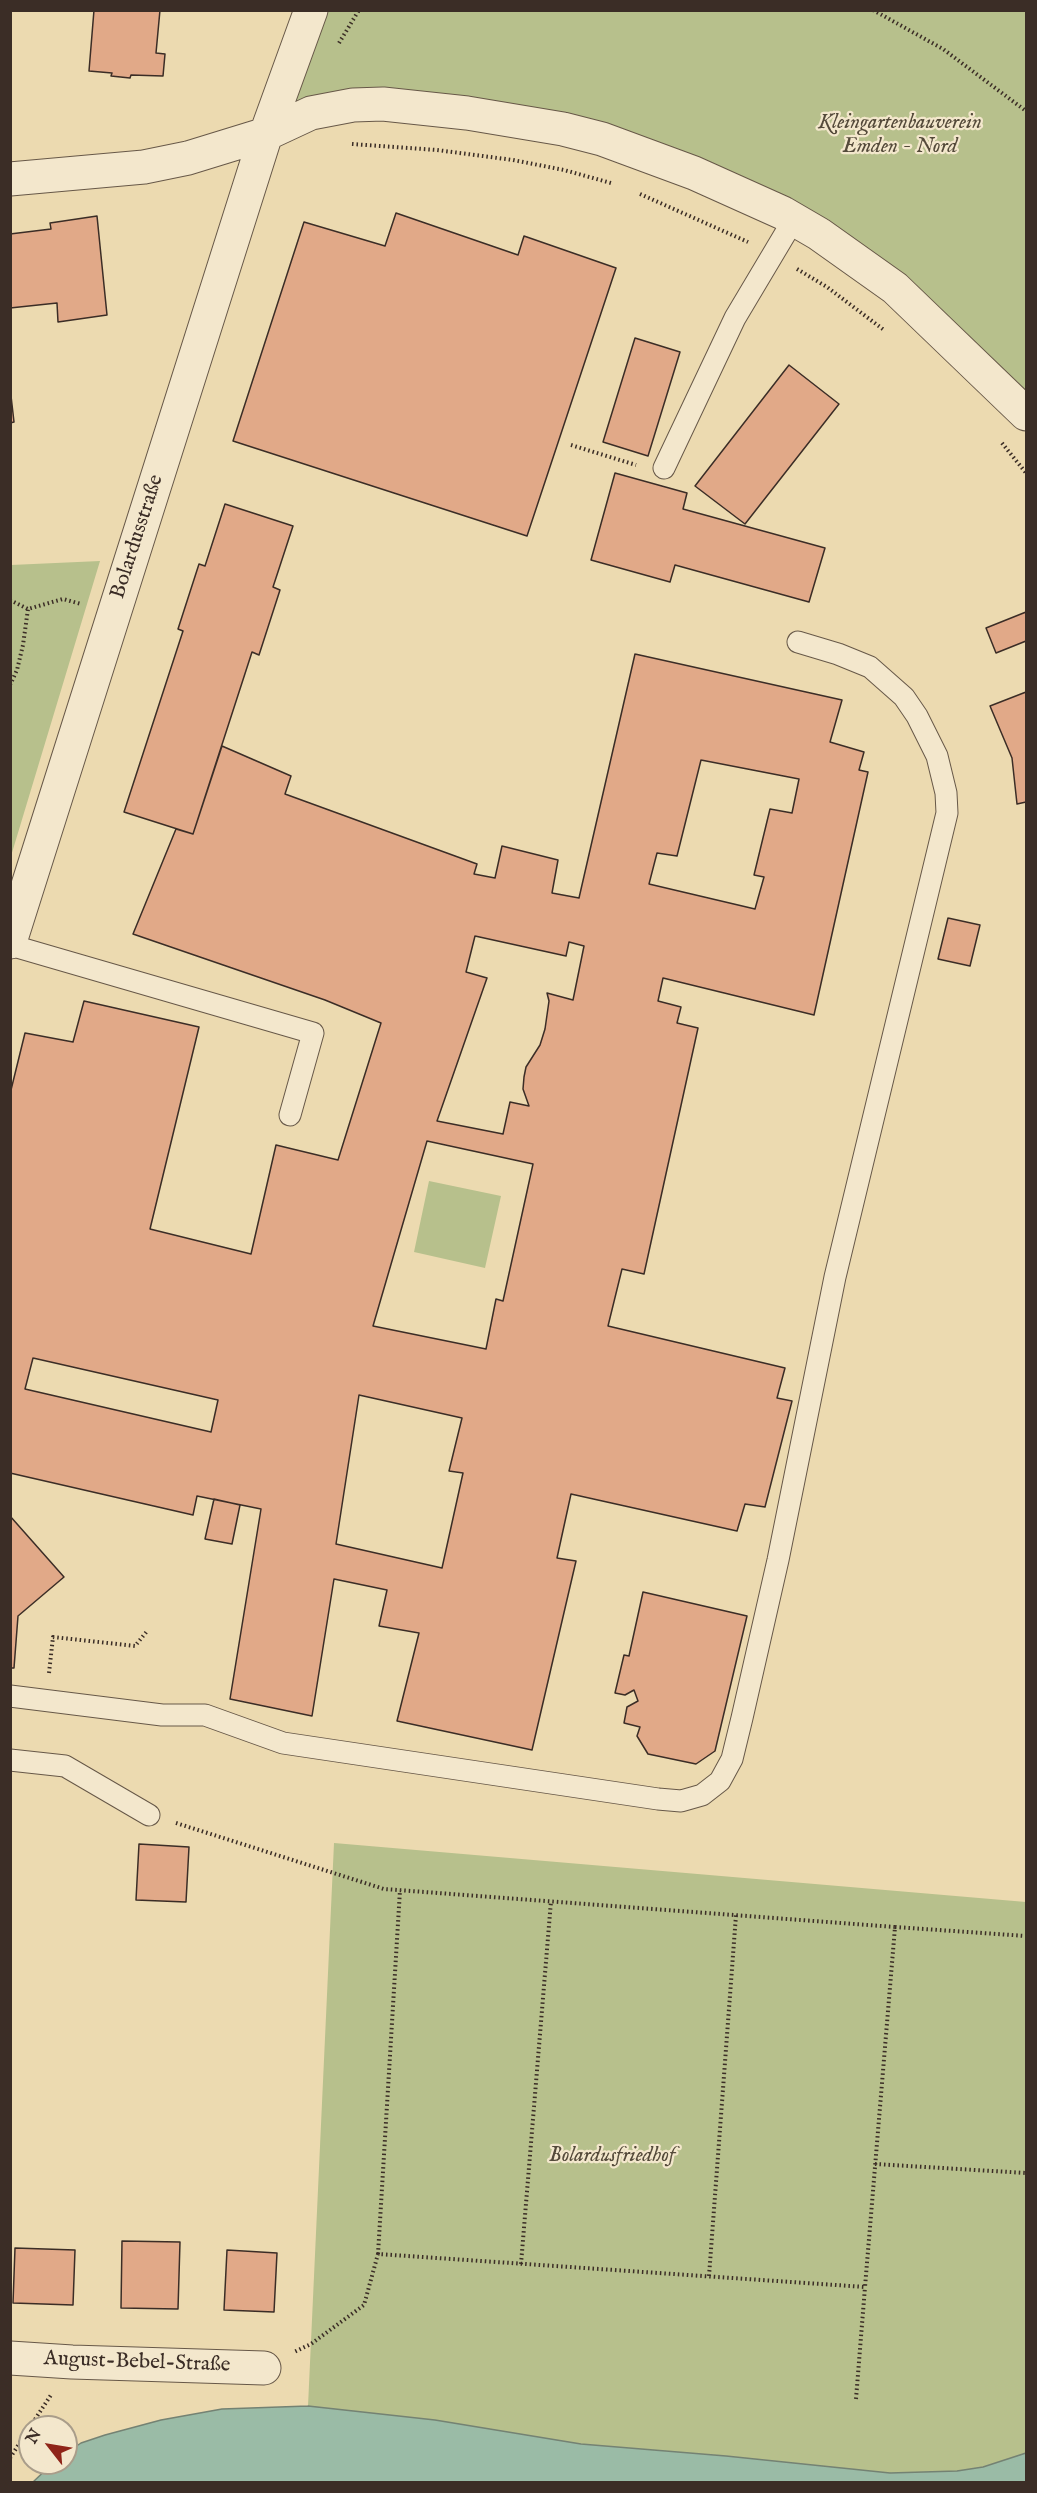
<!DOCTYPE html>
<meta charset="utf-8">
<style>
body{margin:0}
#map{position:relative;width:1037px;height:2493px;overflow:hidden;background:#ecdab0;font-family:"IM FELL English",serif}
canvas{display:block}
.frame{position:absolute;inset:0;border:12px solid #3b2d26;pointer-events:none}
.north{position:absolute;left:18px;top:2415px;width:60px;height:60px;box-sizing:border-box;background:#f3e7cc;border:2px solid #a99d8a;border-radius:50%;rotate:301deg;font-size:16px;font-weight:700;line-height:24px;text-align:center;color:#3b2d26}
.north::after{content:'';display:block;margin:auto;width:21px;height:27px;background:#8f2418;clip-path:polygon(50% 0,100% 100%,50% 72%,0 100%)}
</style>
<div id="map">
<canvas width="1037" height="2493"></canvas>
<div class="frame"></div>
<div class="north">N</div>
</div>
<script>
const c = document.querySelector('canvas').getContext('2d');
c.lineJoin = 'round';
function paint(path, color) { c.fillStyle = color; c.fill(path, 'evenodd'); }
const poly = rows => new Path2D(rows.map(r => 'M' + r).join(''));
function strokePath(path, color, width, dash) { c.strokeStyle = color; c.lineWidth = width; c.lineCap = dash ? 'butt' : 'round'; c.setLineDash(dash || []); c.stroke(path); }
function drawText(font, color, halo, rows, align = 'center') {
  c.font = font + ' "IM FELL English",serif'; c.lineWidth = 4.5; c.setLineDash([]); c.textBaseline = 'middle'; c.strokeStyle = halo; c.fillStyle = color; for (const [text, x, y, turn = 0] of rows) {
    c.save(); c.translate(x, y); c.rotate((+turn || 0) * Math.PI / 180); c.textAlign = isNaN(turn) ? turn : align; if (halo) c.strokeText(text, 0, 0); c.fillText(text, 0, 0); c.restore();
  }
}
paint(poly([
 [311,11,1026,11,1026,414,783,213,467,113,289,124],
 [100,561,11,856,11,565],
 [429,1181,501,1196,485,1268,414,1252],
 [334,1843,1026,1902,1026,2453,983,2467,957,2471,890,2473,726,2456,581,2444,308,2406]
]), '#b7c08c');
const water = poly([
 [308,2406,435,2420,581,2444,726,2456,890,2473,957,2471,983,2467,1026,2453,1026,2482,33,2482,53,2463,66,2463,66,2453,81,2443,105,2435,161,2420,222,2409,308,2406]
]);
paint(water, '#9abba6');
strokePath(water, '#748273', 1.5);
const building = poly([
 [94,10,160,10,156,53,165,54,163,76,131,75,130,78,111,76,112,73,89,71,94,10],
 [396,213,518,255,524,236,616,268,527,536,233,441,304,222,385,246,396,213],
 [97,216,107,315,58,322,57,303,10,308,10,234,51,229,50,223,97,216],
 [635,338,680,352,648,456,603,442,635,338],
 [789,365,839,404,745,524,695,486,789,365],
 [10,387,14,422,10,423,10,387],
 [615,473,687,493,683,509,825,548,809,602,675,565,670,582,591,560,615,473],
 [225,504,293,526,273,587,280,590,259,655,252,652,193,834,124,812,183,631,178,629,199,564,205,566,225,504],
 [1026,612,1026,641,996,653,986,628,1026,612],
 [635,654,842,700,830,742,864,752,859,770,868,772,814,1015,663,978,658,1001,681,1007,677,1023,698,1028,644,1274,622,1269,608,1326,785,1368,777,1398,792,1401,765,1507,745,1504,737,1531,571,1494,557,1558,576,1561,532,1750,397,1721,419,1633,379,1626,387,1590,334,1579,312,1716,230,1699,261,1509,197,1496,193,1515,10,1473,10,1094,25,1033,73,1042,84,1001,199,1027,150,1229,251,1254,276,1145,338,1160,381,1023,325,1000,133,934,176,829,193,834,222,746,291,776,285,794,477,864,474,874,495,878,502,846,558,860,552,893,579,898,635,654],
 [701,760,799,779,792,813,770,809,754,875,764,877,755,909,649,884,657,853,677,856,701,760],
 [475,936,566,956,569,942,584,946,573,1000,547,993,549,1001,545,1029,540,1045,526,1067,524,1077,523,1089,529,1106,510,1102,503,1134,437,1121,487,978,466,972,475,936],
 [427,1141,533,1164,503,1301,496,1299,486,1349,373,1326,427,1141],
 [33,1358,218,1400,211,1432,25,1389,33,1358],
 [359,1395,462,1418,449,1471,463,1473,442,1568,336,1544,359,1395],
 [1026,692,1026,802,1017,804,1012,758,990,706,1026,692],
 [948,918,980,925,970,966,938,959,948,918],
 [214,1499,240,1505,232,1544,205,1539,214,1499],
 [10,1516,64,1577,18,1616,14,1668,10,1668,10,1516],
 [643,1592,747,1616,715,1751,696,1764,648,1754,637,1736,640,1727,624,1723,627,1707,638,1701,634,1690,625,1695,615,1693,624,1655,629,1656,643,1592],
 [139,1844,189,1847,186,1902,136,1900,139,1844],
 [122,2241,180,2242,178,2309,121,2308,122,2241],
 [15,2248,75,2250,73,2305,13,2303,15,2248],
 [227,2250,277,2253,274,2312,224,2310,227,2250]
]);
paint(building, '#e1a988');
strokePath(building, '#3b2d26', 1.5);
const service = poly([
 [664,468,735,318,794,219],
 [10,945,313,1033,290,1115],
 [10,1696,162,1715,205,1715,283,1743,658,1799,681,1801,702,1795,720,1781,732,1759,742,1718,778,1560,835,1277,947,813,946,793,937,756,917,716,904,697,870,667,838,654,798,642],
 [10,1760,65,1766,149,1815]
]);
const minor = poly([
 [10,179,144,167,188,158,266,134,311,113,353,105,383,104,467,113,563,129,602,139,694,173,783,213,819,234,895,288,1026,414],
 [10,942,266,134,311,10],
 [10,2358,72,2362,264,2368]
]);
strokePath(service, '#675848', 23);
strokePath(minor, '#675848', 35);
strokePath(poly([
 [873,10,943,49,1026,111],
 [339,43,359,10],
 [352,144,437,150,513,160,564,170,611,183],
 [640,194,748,242],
 [797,269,827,287,884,330],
 [1002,443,1026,473],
 [571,445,636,465],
 [10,600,28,609,63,599,81,604],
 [10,685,17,670,23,645,28,609],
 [49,1673,53,1637,135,1646,148,1630],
 [176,1823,384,1889,895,1927,865,2287,378,2254,364,2305,311,2344,294,2352],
 [895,1927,1026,1936],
 [875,2164,1026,2173],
 [378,2254,400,1890],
 [521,2264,551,1901],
 [709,2276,736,1915],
 [856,2399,865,2287],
 [30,2427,51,2395],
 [10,2458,30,2427]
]), '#3b2d26', 4, [1.5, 3]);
strokePath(service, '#f3e7cc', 21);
strokePath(minor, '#f3e7cc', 33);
drawText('italic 21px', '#544a3a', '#f3e7cc', [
 ["Kleingartenbauverein",900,124],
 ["Emden - Nord",900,148],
 ["Bolardusfriedhof",612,2157]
]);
drawText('21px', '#3b2d26', '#f3e7cc', [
 ["Bolardusstraße",138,537,-72],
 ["August-Bebel-Straße",137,2363,2]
]);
</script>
